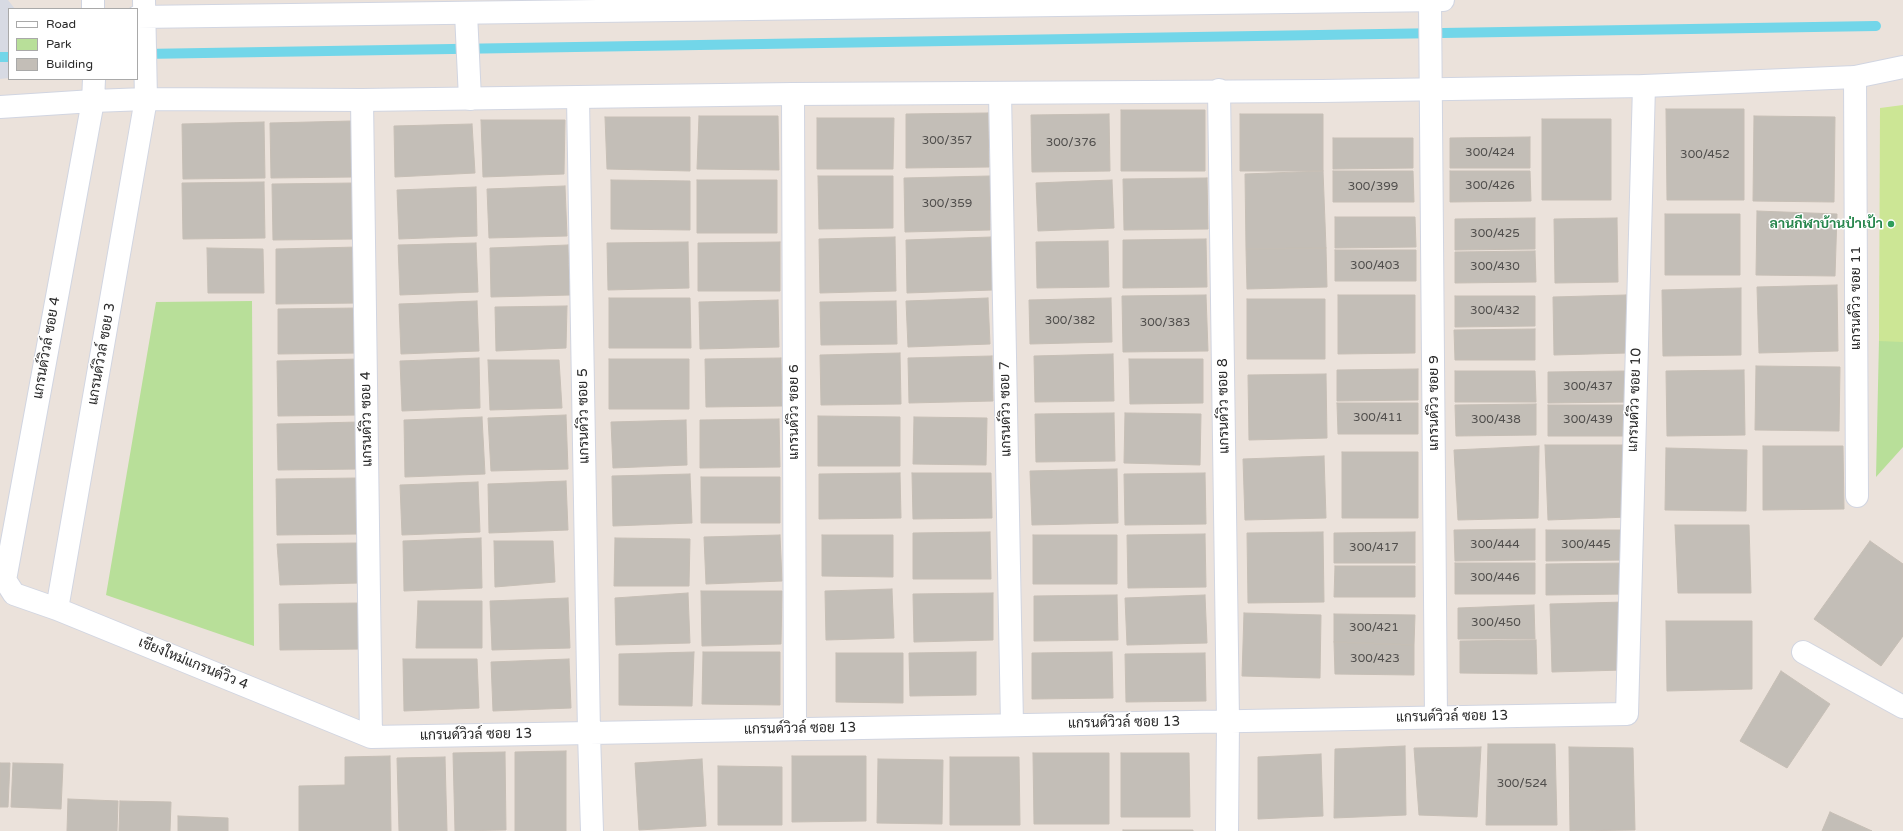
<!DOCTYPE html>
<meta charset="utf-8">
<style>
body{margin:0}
#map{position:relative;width:1903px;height:831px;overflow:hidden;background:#ebe2db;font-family:"Varela Round",sans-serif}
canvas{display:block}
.legend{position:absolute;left:8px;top:8px;width:130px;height:72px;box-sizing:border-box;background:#fff;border:1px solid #a9a9a9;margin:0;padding:5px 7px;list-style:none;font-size:12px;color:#292929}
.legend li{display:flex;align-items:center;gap:8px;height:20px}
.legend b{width:20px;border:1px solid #a9a9a9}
</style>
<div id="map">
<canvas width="1903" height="831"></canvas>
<ul class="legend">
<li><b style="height:5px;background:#fff"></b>Road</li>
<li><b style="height:11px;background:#b8df99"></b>Park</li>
<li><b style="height:11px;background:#c3beb7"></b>Building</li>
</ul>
</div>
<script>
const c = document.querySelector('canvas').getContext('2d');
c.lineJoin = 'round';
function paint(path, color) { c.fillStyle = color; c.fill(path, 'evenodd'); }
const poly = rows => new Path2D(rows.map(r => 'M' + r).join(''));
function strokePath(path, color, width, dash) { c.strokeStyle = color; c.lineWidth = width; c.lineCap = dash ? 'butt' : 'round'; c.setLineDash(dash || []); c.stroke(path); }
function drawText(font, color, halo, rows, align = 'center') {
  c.font = font + ' "Varela Round",Sarabun,sans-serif'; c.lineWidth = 3; c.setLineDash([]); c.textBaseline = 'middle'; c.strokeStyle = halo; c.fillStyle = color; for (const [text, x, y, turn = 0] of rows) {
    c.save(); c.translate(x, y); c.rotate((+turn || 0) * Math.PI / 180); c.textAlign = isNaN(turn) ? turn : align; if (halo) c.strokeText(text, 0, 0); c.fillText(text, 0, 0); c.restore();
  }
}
paint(poly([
 [0,0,8,0,15,9,9,9,9,78,0,79]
]), '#d7dae3');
paint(poly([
 [252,301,254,646,106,595,156,302],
 [1879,340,1903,341,1903,447,1876,477]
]), '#b8df99');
paint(poly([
 [1903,105,1903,342,1879,341,1880,108]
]), '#cce695');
strokePath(poly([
 [142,54,1876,26],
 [0,57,9,57]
]), '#72d6e9', 10);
const building = poly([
 [1666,109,1744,109,1744,200,1667,200,1666,109],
 [1121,110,1205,110,1205,171,1121,171,1121,110],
 [988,113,989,167,906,168,906,114,988,113],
 [1109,114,1110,171,1032,172,1031,115,1109,114],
 [1240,114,1323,114,1323,171,1240,171,1240,114],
 [699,116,778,116,779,170,697,169,699,116],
 [1754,116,1835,117,1834,202,1753,201,1754,116],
 [605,117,690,117,690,171,607,169,605,117],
 [817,118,894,118,893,169,817,169,817,118],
 [1542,119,1611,119,1611,200,1542,200,1542,119],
 [481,120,565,120,564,174,483,177,481,120],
 [352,121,353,177,271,178,270,123,352,121],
 [264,122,265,178,183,179,182,124,264,122],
 [472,124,475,173,395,177,394,126,472,124],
 [1530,137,1530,168,1450,168,1450,138,1530,137],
 [1333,138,1413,138,1413,168,1333,169,1333,138],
 [1323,171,1326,248,1246,249,1245,174,1323,171],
 [1333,171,1413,171,1414,202,1333,202,1333,171],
 [1450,171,1530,171,1531,201,1450,202,1450,171],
 [818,176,893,176,893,228,819,229,818,176],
 [990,176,990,230,905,232,904,178,990,176],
 [1207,178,1208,229,1124,230,1123,179,1207,178],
 [611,180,690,181,690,230,611,229,611,180],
 [697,180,777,180,777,233,697,233,697,180],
 [1112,180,1114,228,1038,231,1036,183,1112,180],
 [264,182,265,238,183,239,182,183,264,182],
 [355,183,355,239,273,240,272,184,355,183],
 [565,186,567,236,489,238,487,189,565,186],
 [476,187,477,236,399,239,397,190,476,187],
 [1757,211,1837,214,1835,276,1756,275,1757,211],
 [1665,214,1740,214,1740,275,1665,275,1665,214],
 [1335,217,1415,217,1416,247,1335,248,1335,217],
 [1535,218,1535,249,1455,250,1455,219,1535,218],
 [1617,218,1618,282,1555,283,1554,219,1617,218],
 [895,237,896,291,820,293,819,239,895,237],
 [991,237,993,290,907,293,906,240,991,237],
 [1206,239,1207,287,1123,288,1123,240,1206,239],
 [1108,241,1109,287,1037,288,1036,242,1108,241],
 [688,242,689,288,608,290,607,243,688,242],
 [780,242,780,291,698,291,698,243,780,242],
 [476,243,478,292,400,295,398,245,476,243],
 [568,245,570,295,491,297,490,248,568,245],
 [358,247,359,303,276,304,276,249,358,247],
 [207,248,263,249,264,293,208,293,207,248],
 [1326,248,1327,287,1247,289,1246,249,1326,248],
 [1335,250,1416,250,1416,281,1335,281,1335,250],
 [1535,251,1536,282,1455,283,1455,252,1535,251],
 [1837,285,1838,351,1759,353,1757,287,1837,285],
 [1741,288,1741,355,1663,356,1662,290,1741,288],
 [1206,295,1208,351,1123,352,1122,296,1206,295],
 [1338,295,1415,295,1415,353,1338,354,1338,295],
 [1626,295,1627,353,1554,355,1553,297,1626,295],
 [1455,296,1535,296,1535,326,1455,327,1455,296],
 [609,298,690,298,691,348,609,348,609,298],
 [988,298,990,344,908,347,906,301,988,298],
 [1111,298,1112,342,1030,344,1029,300,1111,298],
 [1247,299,1325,299,1325,359,1247,359,1247,299],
 [778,300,779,347,700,349,699,302,778,300],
 [477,301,479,351,401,354,399,304,477,301],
 [896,301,897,344,821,345,820,302,896,301],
 [567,306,566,348,496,351,495,307,567,306],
 [360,308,361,353,278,354,278,309,360,308],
 [1535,329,1535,360,1455,360,1454,330,1535,329],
 [900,353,901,404,821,405,820,355,900,353],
 [1113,354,1114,401,1035,402,1034,356,1113,354],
 [992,356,993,401,909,403,908,358,992,356],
 [479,358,480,408,402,411,400,361,479,358],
 [781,358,782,406,706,407,705,359,781,358],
 [360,359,360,415,278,416,277,361,360,359],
 [609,359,689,359,689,409,609,409,609,359],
 [1129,359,1203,359,1203,403,1130,404,1129,359],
 [488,360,559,360,562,408,490,410,488,360],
 [1756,366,1840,367,1839,431,1755,430,1756,366],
 [1418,369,1418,400,1337,401,1337,370,1418,369],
 [1744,370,1745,435,1667,436,1666,371,1744,370],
 [1455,371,1535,371,1536,402,1455,402,1455,371],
 [1628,371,1629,402,1548,403,1548,372,1628,371],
 [1326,374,1327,438,1249,440,1248,375,1326,374],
 [1337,403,1418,403,1418,434,1338,434,1337,403],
 [1536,404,1536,435,1456,436,1455,405,1536,404],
 [1548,405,1628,405,1628,436,1548,436,1548,405],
 [1114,413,1115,461,1036,462,1035,414,1114,413],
 [1125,413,1201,414,1200,465,1124,463,1125,413],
 [566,415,568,469,491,471,488,418,566,415],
 [818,416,900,417,900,466,818,466,818,416],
 [482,417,485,474,405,477,404,420,482,417],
 [914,417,987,418,986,465,913,464,914,417],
 [779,419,780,467,700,468,700,420,779,419],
 [686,420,687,465,613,468,611,422,686,420],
 [359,422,359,469,278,470,277,424,359,422],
 [1545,445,1630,445,1629,517,1548,520,1545,445],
 [1539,446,1538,518,1458,520,1454,450,1539,446],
 [1763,446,1843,446,1844,509,1763,510,1763,446],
 [1666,448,1747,450,1746,511,1665,510,1666,448],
 [1342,452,1418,452,1418,518,1342,518,1342,452],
 [1324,456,1326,518,1245,520,1243,459,1324,456],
 [1117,469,1118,523,1032,525,1030,471,1117,469],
 [900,473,901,518,819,519,819,474,900,473],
 [912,473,991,473,992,518,913,519,912,473],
 [1205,473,1206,524,1125,525,1124,474,1205,473],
 [690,474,692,523,613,526,612,476,690,474],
 [701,477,780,477,780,523,701,523,701,477],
 [359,478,359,534,277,535,276,479,359,478],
 [566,481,568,530,489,533,488,484,566,481],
 [478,482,480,532,402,535,400,485,478,482],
 [1675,525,1749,525,1751,593,1678,593,1675,525],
 [1535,529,1535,560,1455,561,1454,530,1535,529],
 [1546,530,1627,530,1627,560,1546,561,1546,530],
 [990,532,991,579,913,579,913,533,990,532],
 [1323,532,1324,602,1248,603,1247,533,1323,532],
 [1415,532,1415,563,1334,563,1334,533,1415,532],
 [1205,534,1206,587,1128,588,1127,535,1205,534],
 [780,535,782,581,706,584,704,537,780,535],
 [822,535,893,535,893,577,822,576,822,535],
 [1033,535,1117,535,1117,584,1033,584,1033,535],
 [481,538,482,588,404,591,403,541,481,538],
 [615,538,690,539,689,586,614,586,615,538],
 [494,541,553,541,555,582,495,587,494,541],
 [1870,541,1903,564,1903,636,1881,666,1814,619,1870,541],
 [359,543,360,583,280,585,277,544,359,543],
 [1455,563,1535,563,1535,594,1455,594,1455,563],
 [1627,563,1627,594,1546,595,1546,564,1627,563],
 [1335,566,1415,566,1415,597,1334,597,1335,566],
 [892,589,894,638,826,640,825,591,892,589],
 [701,591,782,591,781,644,702,646,701,591],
 [688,593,690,643,616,645,615,598,688,593],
 [993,593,993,640,914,642,913,594,993,593],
 [1117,595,1118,640,1034,641,1034,596,1117,595],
 [1205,595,1207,643,1127,645,1125,598,1205,595],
 [568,598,570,648,492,650,490,601,568,598],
 [418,601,482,601,482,648,416,648,418,601],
 [1625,602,1623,670,1552,672,1550,604,1625,602],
 [361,603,362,649,280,650,279,604,361,603],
 [1534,605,1535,639,1458,639,1458,608,1534,605],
 [1244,613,1321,615,1320,678,1242,676,1244,613],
 [1334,614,1415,615,1414,645,1334,642,1334,614],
 [1666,621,1752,621,1752,689,1667,691,1666,621],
 [1536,640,1537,674,1460,673,1460,641,1536,640],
 [1334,642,1414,645,1414,675,1335,674,1334,642],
 [694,652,692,706,619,705,619,654,694,652],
 [703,652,780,652,780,705,702,704,703,652],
 [976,652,976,695,910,696,909,653,976,652],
 [1112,652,1113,698,1032,699,1032,653,1112,652],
 [836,653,903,653,903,703,836,702,836,653],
 [1205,653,1206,701,1126,702,1125,654,1205,653],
 [403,659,477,659,479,708,404,711,403,659],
 [569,659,571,708,493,711,491,662,569,659],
 [1781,671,1830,704,1787,768,1740,741,1781,671],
 [1488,744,1555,744,1557,825,1486,825,1488,744],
 [1405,746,1406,815,1334,818,1335,749,1405,746],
 [1481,747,1477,817,1419,815,1414,748,1481,747],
 [1569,747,1633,748,1635,830,1570,831,1569,747],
 [566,751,566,831,515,831,515,752,566,751],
 [505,752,506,830,455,831,453,753,505,752],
 [1033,753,1109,753,1109,824,1034,824,1033,753],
 [1121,753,1189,753,1190,817,1121,817,1121,753],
 [1321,754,1323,816,1258,819,1258,757,1321,754],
 [390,756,391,831,299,831,299,786,345,785,345,757,390,756],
 [792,756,866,756,866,821,792,822,792,756],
 [445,757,447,831,399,831,397,758,445,757],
 [950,757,1019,757,1020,825,950,825,950,757],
 [702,759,706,826,639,830,635,763,702,759],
 [878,759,943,760,942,824,877,823,878,759],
 [0,763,10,763,8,807,0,807,0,763],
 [13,763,63,764,61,809,11,807,13,763],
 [718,766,782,767,782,825,718,825,718,766],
 [68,799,118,801,117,831,67,831,68,799],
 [120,801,171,802,170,831,119,831,120,801],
 [1830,812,1872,831,1822,831,1830,812],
 [178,816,228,818,228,831,178,831,178,816],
 [1123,830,1193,830,1193,831,1123,831,1123,830]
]);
paint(building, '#c3beb7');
strokePath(building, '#c6beb5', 1);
const street = poly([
 [1430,0,1436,717],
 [466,13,470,99],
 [1855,77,1857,496],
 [1219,90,1228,721,1227,831],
 [1000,93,1012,725],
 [793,94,795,729],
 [578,98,589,733,592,831],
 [362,100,371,737],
 [0,107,93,101,5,580,14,594,57,609,371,737,1627,714,1644,86],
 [57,609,146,99],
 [1803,652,1903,707]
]);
const secondary = poly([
 [144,0,146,99],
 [93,9,93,0],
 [137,17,1443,0],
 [94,79,93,101,146,99,362,100,793,94,1322,91,1644,86,1855,77,1903,67]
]);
strokePath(street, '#d1d5e1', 24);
strokePath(secondary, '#d1d5e1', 24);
strokePath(street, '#fff', 22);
strokePath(secondary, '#fff', 22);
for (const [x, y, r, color] of [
 [1891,224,4,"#2e9e5b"]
]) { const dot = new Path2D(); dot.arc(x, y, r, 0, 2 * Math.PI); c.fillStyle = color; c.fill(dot); strokePath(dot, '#fff', 1.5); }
drawText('12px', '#504e4c', null, [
 ["300/357",947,141],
 ["300/376",1071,143],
 ["300/424",1490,153],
 ["300/452",1705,155],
 ["300/426",1490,186],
 ["300/399",1373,187],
 ["300/359",947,204],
 ["300/425",1495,234],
 ["300/403",1375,266],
 ["300/430",1495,267],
 ["300/432",1495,311],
 ["300/382",1070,321],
 ["300/383",1165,323],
 ["300/437",1588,387],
 ["300/411",1378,418],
 ["300/438",1496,420],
 ["300/439",1588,420],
 ["300/444",1495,545],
 ["300/445",1586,545],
 ["300/417",1374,548],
 ["300/446",1495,578],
 ["300/450",1496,623],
 ["300/421",1374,628],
 ["300/423",1375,659],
 ["300/524",1522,784]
]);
drawText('bold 14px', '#27864d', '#fff', [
 ["ลานกีฬาบ้านป่าเป้า",1883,224]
], 'right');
drawText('14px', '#292929', '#fff', [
 ["แกรนด์วิว ซอย 11",1856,298,-90],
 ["แกรนด์วิวล์ ซอย 4",47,348,-80],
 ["แกรนด์วิวล์ ซอย 3",102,354,-80],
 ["แกรนด์วิว ซอย 10",1635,400,-88],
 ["แกรนด์วิว ซอย 9",1434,403,-90],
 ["แกรนด์วิว ซอย 8",1224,406,-91],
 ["แกรนด์วิว ซอย 7",1006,409,-91],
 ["แกรนด์วิว ซอย 6",794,412,-90],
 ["แกรนด์วิว ซอย 5",584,416,-91],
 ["แกรนด์วิว ซอย 4",367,419,-91],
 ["เชียงใหม่แกรนด์วิว 4",193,664,22],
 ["แกรนด์วิวล์ ซอย 13",1452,717,-1],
 ["แกรนด์วิวล์ ซอย 13",1124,723,-1],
 ["แกรนด์วิวล์ ซอย 13",800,729,-1],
 ["แกรนด์วิวล์ ซอย 13",476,735,-1]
]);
</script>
